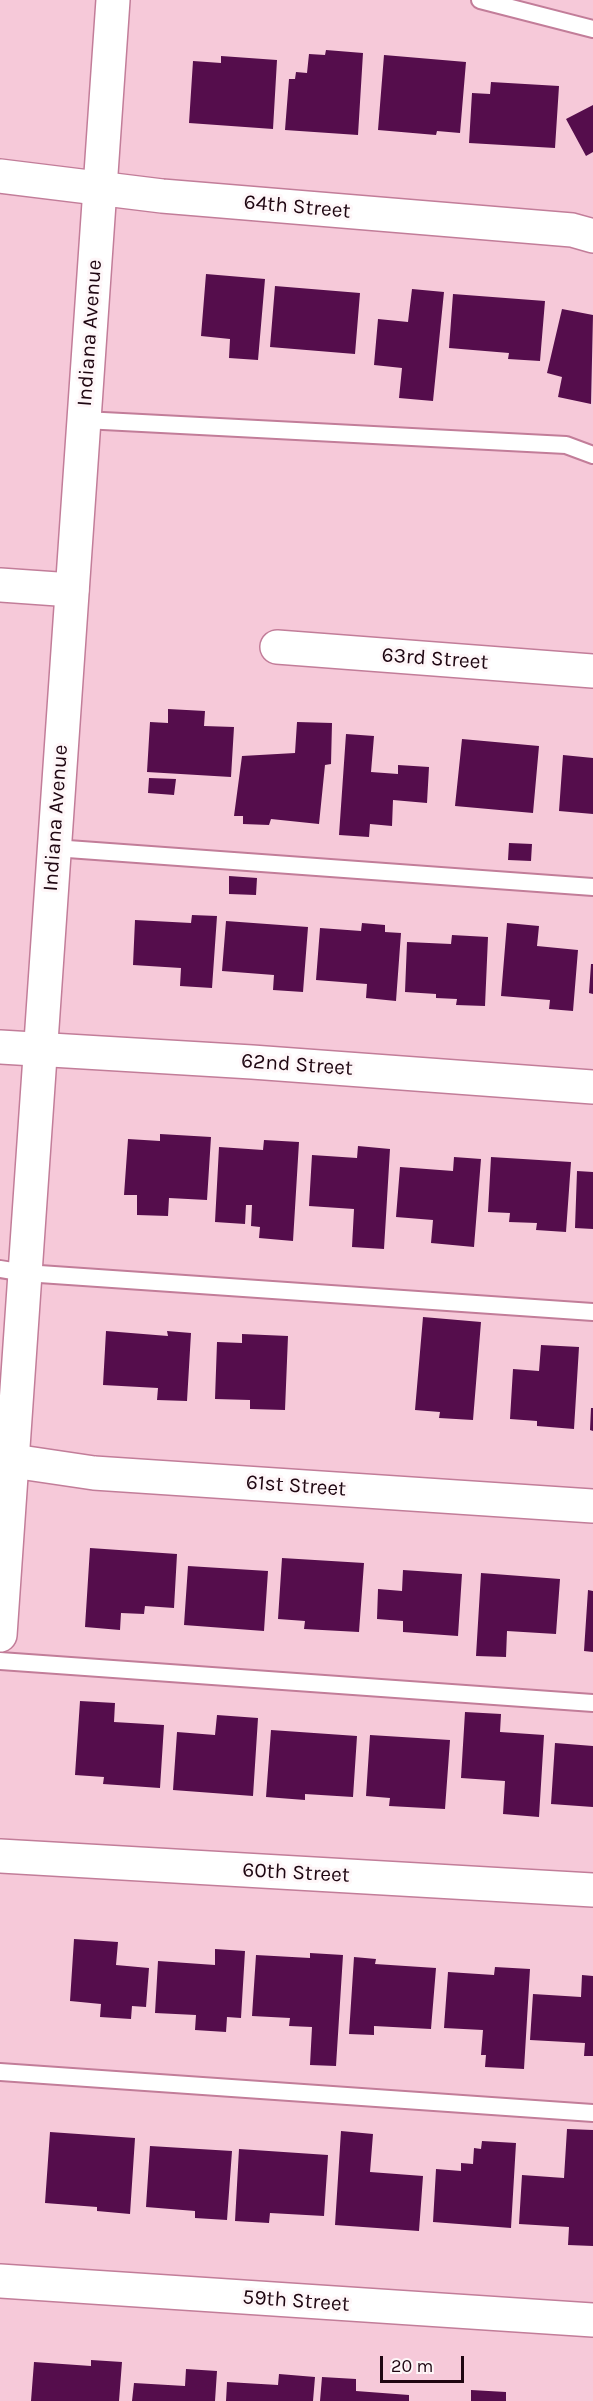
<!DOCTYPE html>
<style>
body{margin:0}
#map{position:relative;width:593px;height:2401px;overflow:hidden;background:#f6c9d9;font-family:Karla,sans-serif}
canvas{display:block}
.scale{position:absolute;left:380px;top:2356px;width:84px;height:27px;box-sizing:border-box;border:3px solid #1e0611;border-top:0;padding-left:8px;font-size:18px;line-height:21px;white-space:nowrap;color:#1e0611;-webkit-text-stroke:4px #fef6f8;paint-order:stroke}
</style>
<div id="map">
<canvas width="593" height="2401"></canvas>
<div class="scale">20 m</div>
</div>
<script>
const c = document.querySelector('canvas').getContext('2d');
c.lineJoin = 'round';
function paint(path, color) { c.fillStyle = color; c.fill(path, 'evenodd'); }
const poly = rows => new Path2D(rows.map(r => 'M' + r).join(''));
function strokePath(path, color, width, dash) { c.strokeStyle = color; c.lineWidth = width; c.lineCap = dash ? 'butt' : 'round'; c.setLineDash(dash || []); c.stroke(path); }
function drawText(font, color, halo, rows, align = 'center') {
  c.font = font + ' Karla,sans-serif'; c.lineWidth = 6; c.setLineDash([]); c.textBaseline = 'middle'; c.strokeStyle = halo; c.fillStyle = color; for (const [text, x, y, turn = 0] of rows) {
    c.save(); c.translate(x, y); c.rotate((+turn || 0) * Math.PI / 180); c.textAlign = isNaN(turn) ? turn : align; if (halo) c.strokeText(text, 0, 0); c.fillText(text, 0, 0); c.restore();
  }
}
paint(poly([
 [326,50,363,53,358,135,285,130,289,79,295,79,296,72,307,73,309,54,325,55],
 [384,55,466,62,460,133,437,131,436,135,378,130],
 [221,56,277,60,273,129,189,123,193,61,221,63],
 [491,82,559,86,555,148,469,143,472,93,490,94],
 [593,105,593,152,586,156,566,119],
 [206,274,265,279,258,360,229,358,230,339,201,336],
 [275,286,360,293,355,354,270,347],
 [412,289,444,292,433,401,399,398,402,368,374,365,378,319,408,322],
 [453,294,545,301,540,361,508,359,509,353,449,348],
 [562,309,593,315,591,404,558,397,562,377,547,373],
 [168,709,205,711,204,726,234,727,231,777,147,772,150,722,168,723],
 [297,722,332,723,331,764,325,765,319,824,271,819,269,825,243,824,243,816,234,816,242,756,295,753],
 [346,734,374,736,371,772,398,774,398,765,429,767,427,803,393,800,392,826,370,824,369,837,339,835],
 [462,739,539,746,533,813,455,806],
 [563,755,593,758,593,814,559,811],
 [149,778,176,779,174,795,148,793],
 [509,843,532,844,531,861,508,860],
 [229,876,257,878,256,895,229,894],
 [192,915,217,916,212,988,180,986,181,968,133,965,135,920,191,923],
 [226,921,308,927,303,992,273,990,274,975,222,971],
 [362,923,385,925,385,932,401,933,396,1001,366,998,367,984,316,980,320,928,361,931],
 [507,923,539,926,537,946,578,950,573,1011,549,1009,550,1000,501,996],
 [452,935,488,937,485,1006,456,1005,457,999,436,998,436,994,405,992,407,942,451,944],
 [591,964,593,964,593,994,589,993],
 [160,1134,211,1137,207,1200,169,1198,168,1216,137,1215,137,1195,124,1195,128,1139,160,1141],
 [264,1140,299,1142,293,1241,259,1238,260,1227,251,1226,252,1205,246,1205,245,1224,215,1222,219,1147,263,1150],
 [358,1146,390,1149,384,1249,352,1247,354,1209,309,1206,312,1155,357,1158],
 [454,1157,481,1159,474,1247,431,1243,433,1220,396,1217,400,1167,453,1171],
 [491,1157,571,1162,566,1232,536,1230,537,1223,509,1222,510,1213,488,1212],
 [577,1171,593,1172,593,1229,575,1228],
 [423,1317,481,1322,473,1420,439,1418,440,1412,415,1410],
 [106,1331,168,1336,167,1331,191,1333,187,1401,157,1400,158,1388,103,1385],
 [242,1334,288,1336,285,1410,250,1409,250,1400,215,1399,217,1342,242,1343],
 [541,1345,579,1347,574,1429,537,1426,537,1421,510,1419,513,1369,539,1371],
 [591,1408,593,1408,593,1431,590,1430],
 [90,1548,177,1554,174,1608,145,1606,144,1614,121,1613,120,1630,85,1627],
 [282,1558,364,1563,359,1632,304,1629,305,1621,278,1619],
 [188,1566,268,1571,264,1631,184,1625],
 [403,1570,462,1574,458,1636,403,1632,403,1621,377,1619,378,1589,402,1591],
 [481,1573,560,1579,556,1634,507,1631,506,1657,476,1656],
 [588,1590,593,1591,593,1652,584,1651],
 [80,1701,115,1703,114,1722,164,1725,160,1788,103,1784,104,1777,75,1775],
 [465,1712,501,1714,500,1732,544,1735,539,1817,503,1814,505,1781,461,1778],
 [217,1715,258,1718,253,1796,173,1790,177,1732,215,1735],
 [271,1730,357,1736,353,1797,305,1794,305,1800,266,1797],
 [370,1735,450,1740,445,1809,389,1806,390,1798,366,1796],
 [555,1743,593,1746,593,1807,551,1804],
 [74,1939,118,1942,116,1965,149,1968,146,2007,132,2006,131,2019,100,2017,101,2004,70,2001],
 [215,1949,245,1951,241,2018,227,2017,226,2032,195,2030,196,2015,155,2013,158,1961,215,1965],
 [310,1953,343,1955,336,2066,310,2065,312,2027,289,2026,290,2018,252,2016,256,1955,310,1958],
 [354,1957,376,1959,375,1964,436,1968,431,2029,374,2026,374,2035,349,2034],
 [495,1967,530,1969,524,2069,485,2067,486,2055,481,2055,483,2030,444,2028,448,1972,494,1975],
 [582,1975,593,1976,593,2056,584,2056,585,2043,530,2040,533,1994,581,1997],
 [567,2129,593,2130,593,2246,568,2245,569,2227,519,2224,522,2175,564,2178],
 [341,2131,373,2134,370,2172,423,2176,419,2231,335,2225],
 [50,2132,135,2138,130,2214,97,2211,97,2207,45,2203],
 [482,2141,516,2143,511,2228,433,2222,436,2169,461,2171,461,2163,473,2164,474,2148,481,2149],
 [150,2146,232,2151,227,2220,195,2218,195,2211,146,2207],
 [239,2149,328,2155,324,2216,270,2213,269,2223,235,2221],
 [91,2360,122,2362,119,2401,31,2401,34,2362,91,2366],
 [186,2369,217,2371,215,2401,132,2401,134,2383,185,2386],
 [279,2374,315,2377,313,2401,226,2401,227,2382,278,2385],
 [322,2377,356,2379,356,2391,409,2395,409,2401,320,2401],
 [471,2390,506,2392,506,2401,471,2401]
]), '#550d4c');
const service = poly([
 [480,0,593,29],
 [84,420,566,445,593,455],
 [54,848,593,887],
 [0,1269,25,1273,593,1312],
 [0,1661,593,1703],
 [0,2072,593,2113]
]);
const minor = poly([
 [0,176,162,196,572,230,593,236],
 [0,585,72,590],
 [277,647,593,671],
 [0,1047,252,1062,593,1087],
 [0,1459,94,1473,593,1506],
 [0,1856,593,1890],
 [0,2281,593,2320]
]);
const secondary = poly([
 [0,1635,113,0]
]);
strokePath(service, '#c27d99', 20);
strokePath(minor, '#c27d99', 36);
strokePath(secondary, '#c27d99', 36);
strokePath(service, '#fff', 16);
strokePath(minor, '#fff', 33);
strokePath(secondary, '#fff', 33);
drawText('21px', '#1e0611', '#fef6f8', [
 ["64th Street",297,207,5],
 ["Indiana Avenue",90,333,-86],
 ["63rd Street",435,659,4],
 ["Indiana Avenue",56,818,-86],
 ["62nd Street",297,1065,4],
 ["61st Street",296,1486,4],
 ["60th Street",296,1873,3],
 ["59th Street",296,2301,4]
]);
</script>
